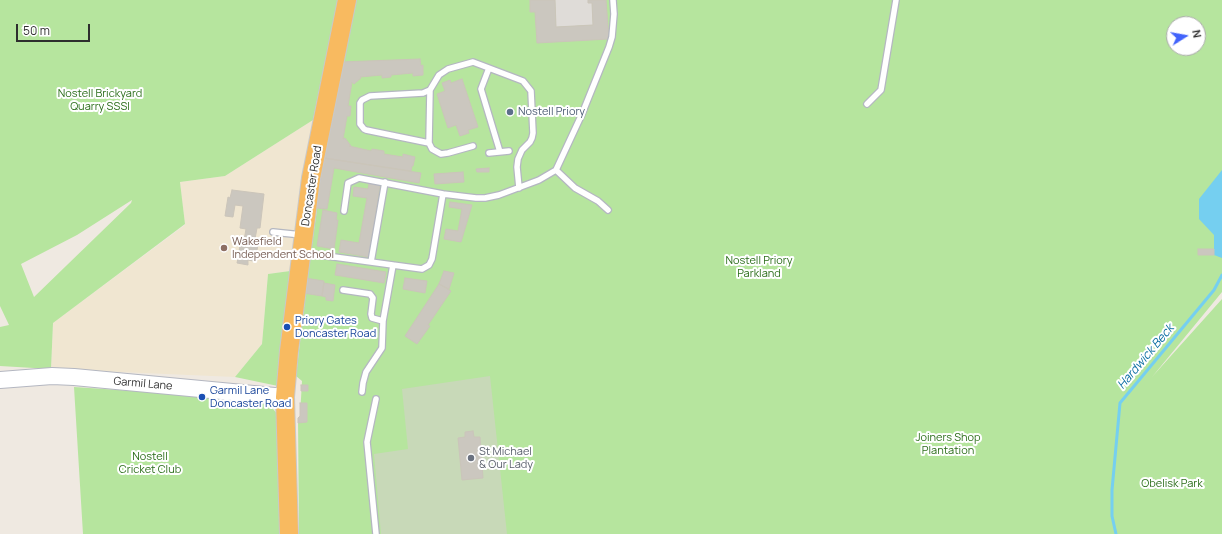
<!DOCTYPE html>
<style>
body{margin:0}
#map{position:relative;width:1222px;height:534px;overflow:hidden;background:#efe9e1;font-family:Manrope,sans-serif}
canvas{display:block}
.north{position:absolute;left:1166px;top:16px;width:40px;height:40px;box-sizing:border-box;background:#fff;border:1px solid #ababab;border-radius:50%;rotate:79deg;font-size:11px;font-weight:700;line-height:16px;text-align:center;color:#2e2e2e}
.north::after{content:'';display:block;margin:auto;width:14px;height:18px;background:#4264fb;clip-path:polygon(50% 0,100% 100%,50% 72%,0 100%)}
.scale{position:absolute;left:16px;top:24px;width:74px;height:18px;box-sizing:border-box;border:2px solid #2e2e2e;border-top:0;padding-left:5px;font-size:12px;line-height:14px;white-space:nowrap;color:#2e2e2e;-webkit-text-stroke:3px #fff;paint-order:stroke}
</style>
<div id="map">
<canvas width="1222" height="534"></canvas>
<div class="north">N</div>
<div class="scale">50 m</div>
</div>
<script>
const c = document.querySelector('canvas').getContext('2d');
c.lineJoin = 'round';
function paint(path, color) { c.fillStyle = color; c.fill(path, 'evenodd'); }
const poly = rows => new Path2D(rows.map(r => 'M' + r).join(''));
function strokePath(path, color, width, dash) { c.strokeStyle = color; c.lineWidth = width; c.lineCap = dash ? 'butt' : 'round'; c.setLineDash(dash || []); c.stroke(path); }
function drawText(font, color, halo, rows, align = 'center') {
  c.font = font + ' Manrope,sans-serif'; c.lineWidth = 4; c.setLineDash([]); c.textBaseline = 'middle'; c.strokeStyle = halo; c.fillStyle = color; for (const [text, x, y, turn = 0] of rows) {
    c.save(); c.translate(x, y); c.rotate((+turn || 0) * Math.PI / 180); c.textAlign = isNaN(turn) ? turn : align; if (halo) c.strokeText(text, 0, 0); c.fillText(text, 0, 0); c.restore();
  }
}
paint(poly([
 [313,120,290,271,268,274,262,344,235,377,51,369,53,323,185,225,180,182,225,176]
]), '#f0e6d1');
paint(poly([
 [0,0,338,0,313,120,225,176,180,182,185,224,53,323,51,369,0,366,0,327,9,325,0,306],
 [132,200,131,203,34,297,21,264,77,235],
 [356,0,1222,0,1222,292,1152,377,1222,299,1222,534,299,534,298,418,300,416,302,381,296,376,309,265,324,160],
 [1174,24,1198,24,1198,48,1174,48],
 [290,271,278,386,235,377,262,344,268,274],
 [74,387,149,392,269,404,278,415,280,534,83,534]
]), '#b6e59e');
paint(poly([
 [490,376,507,534,381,534,374,454,408,449,402,389]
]), '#c8d9b8');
paint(poly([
 [555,0,588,0,588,3,592,3,593,25,556,27]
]), '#dfdcd8');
paint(poly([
 [1222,170,1222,258,1214,255,1214,235,1199,219,1199,199]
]), '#75cff0');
strokePath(poly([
 [1116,534,1112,516,1112,490,1120,403,1214,290,1222,275]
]), '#75cff0', 3);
const building = poly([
 [530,0,555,0,556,27,593,25,592,3,588,3,588,0,606,0,609,39,537,43,535,12,530,12,530,0],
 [420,59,421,66,423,65,423,75,413,76,413,73,391,75,391,77,382,78,382,75,360,77,361,78,354,84,352,82,348,106,351,106,350,116,347,116,343,139,345,138,351,146,349,146,371,151,372,149,384,151,384,154,403,157,403,154,415,157,413,166,412,166,411,171,324,158,340,62,420,59],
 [462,79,478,127,468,130,469,133,460,136,456,125,448,128,437,94,445,91,442,83,450,80,451,83,462,79],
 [324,158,421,173,419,183,334,168,327,209,316,208,324,158],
 [489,168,489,172,477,172,476,169,489,168],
 [463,172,464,182,435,184,434,174,463,172],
 [369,183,380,185,369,257,339,252,341,240,359,243,367,198,353,196,354,187,368,189,369,183],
 [232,190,264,194,260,228,257,228,255,239,259,240,256,255,254,255,253,261,248,260,248,265,237,263,238,258,241,259,242,252,239,252,240,245,243,246,246,229,240,228,243,206,235,205,233,217,225,216,228,197,230,198,232,190],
 [450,202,472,205,461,242,444,239,446,229,458,231,462,209,449,207,450,202],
 [323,210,337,213,336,220,338,220,334,249,317,246,323,210],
 [1198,249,1214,249,1214,255,1198,255,1198,249],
 [337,264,386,272,384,283,335,275,337,264],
 [444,271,454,273,449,289,439,284,444,271],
 [305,278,324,281,322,296,303,293,305,278],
 [405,278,427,281,425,293,403,289,405,278],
 [324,283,335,285,333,301,326,300,326,297,322,296,324,283],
 [439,284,451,291,428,325,430,326,417,344,405,336,439,284],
 [301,385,308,385,308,391,301,391,301,385],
 [300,403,307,403,307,422,298,423,298,418,300,416,300,403],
 [473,431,474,437,480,437,483,478,462,480,458,438,465,437,465,432,473,431]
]);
paint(building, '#cbc7bf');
strokePath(building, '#cbc5ba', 1);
const service = poly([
 [489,68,481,89,500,152],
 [867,104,881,90,896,0],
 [429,143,430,90],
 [473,146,448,153,441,154,432,149,429,143,366,130,364,129,360,124,360,103,362,100,370,96,423,93,430,90,439,75,448,69,473,62,523,81,531,91,533,133,532,138,530,142,522,150,518,159,517,167,519,188],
 [489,153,509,151],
 [556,170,575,188,598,201,608,210],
 [443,194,476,198,485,198,499,195,539,180,556,170,582,114,609,47,612,37,614,14,613,0],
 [273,232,302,235],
 [305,253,422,269,429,265,432,259,443,194,359,178,348,183,344,211],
 [371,262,385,182],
 [343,290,370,294,373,298,371,314,372,318,383,321],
 [362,392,363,383,366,372,382,348,383,321,393,265],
 [376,534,367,442,376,399]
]);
const secondary = poly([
 [0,380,52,376,74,377,285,397]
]);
const trunk = poly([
 [289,534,285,397,289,351,311,178,347,0]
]);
strokePath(service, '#b4b7c1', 8);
strokePath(secondary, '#b4b7c1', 18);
strokePath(trunk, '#c9c9c9', 20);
strokePath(service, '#fff', 5.5);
strokePath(secondary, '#fff', 16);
strokePath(trunk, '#f8ba60', 18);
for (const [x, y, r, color] of [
 [510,112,4,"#5c6f8a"],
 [224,248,4,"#8d6e63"],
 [287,327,4,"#1a4fb4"],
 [202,397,4,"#1a4fb4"],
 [471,458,4,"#6b7280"]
]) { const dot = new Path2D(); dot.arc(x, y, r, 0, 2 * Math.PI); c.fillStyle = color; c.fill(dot); strokePath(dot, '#fff', 1.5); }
drawText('11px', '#2c6e1b', '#fff', [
 ["Nostell Brickyard",100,94],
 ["Quarry SSSI",100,107],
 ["Nostell Priory",759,261],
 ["Parkland",759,274],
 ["Joiners Shop",948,438],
 ["Plantation",948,451],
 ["Nostell",150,457],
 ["Cricket Club",150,470],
 ["Obelisk Park",1172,484]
]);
drawText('11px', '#4e5e75', '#fff', [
 ["Nostell Priory",518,112]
], 'left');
drawText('11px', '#2e2e2e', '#fff', [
 ["Doncaster Road",312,186,-81],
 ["Garmil Lane",143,384,5]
]);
drawText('11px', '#785e54', '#fff', [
 ["Wakefield",232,242],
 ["Independent School",232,255]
], 'left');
drawText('11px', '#164399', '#fff', [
 ["Priory Gates",295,321],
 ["Doncaster Road",295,334],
 ["Garmil Lane",210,391],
 ["Doncaster Road",210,404]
], 'left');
drawText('11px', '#5b616d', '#fff', [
 ["St Michael",479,452],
 ["& Our Lady",479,465]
], 'left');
drawText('italic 12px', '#0d6fa3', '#fff', [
 ["Hardwick Beck",1146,357,-50]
]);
</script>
